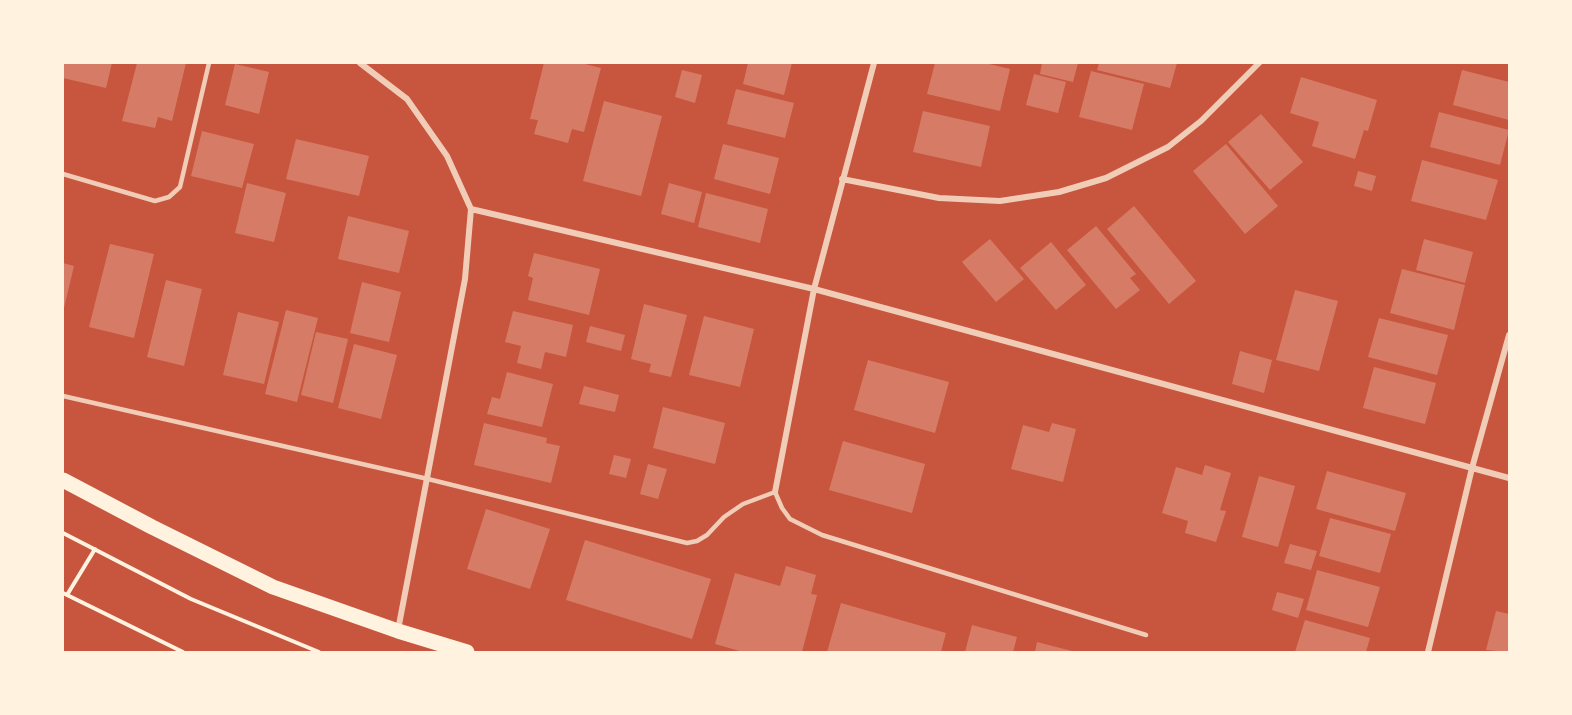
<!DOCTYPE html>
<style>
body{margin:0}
#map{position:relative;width:1572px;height:715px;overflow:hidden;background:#c8553d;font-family:"Asap Condensed",sans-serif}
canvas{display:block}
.frame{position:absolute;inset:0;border:64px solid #fff3e0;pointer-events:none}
</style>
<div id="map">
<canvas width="1572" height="715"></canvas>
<div class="frame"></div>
</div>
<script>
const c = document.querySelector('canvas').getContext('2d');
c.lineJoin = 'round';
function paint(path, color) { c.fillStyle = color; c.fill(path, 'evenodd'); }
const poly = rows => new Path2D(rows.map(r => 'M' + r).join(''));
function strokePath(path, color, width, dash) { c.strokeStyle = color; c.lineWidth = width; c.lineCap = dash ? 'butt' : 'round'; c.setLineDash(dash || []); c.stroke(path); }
paint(poly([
 [63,63,112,63,106,88,63,78],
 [137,63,186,63,172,121,158,117,155,128,122,121],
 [544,63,581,63,601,68,584,132,572,129,568,143,534,134,538,120,530,119],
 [748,63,792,63,784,95,743,84],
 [935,63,985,63,1010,69,1000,111,927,94],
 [1042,63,1078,63,1073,82,1040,74],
 [1099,63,1177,63,1170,88,1097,70],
 [235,64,269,72,259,114,225,105],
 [682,70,702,75,695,103,675,97],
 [1462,70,1509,82,1509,120,1453,105],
 [1091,71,1144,84,1132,130,1079,117],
 [1034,74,1066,82,1058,113,1026,105],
 [1301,77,1377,100,1368,131,1364,130,1355,159,1312,146,1319,122,1290,113],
 [736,89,794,103,785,138,727,124],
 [604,101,662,116,641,196,583,181],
 [923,111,990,126,981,167,913,152],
 [1439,112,1509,130,1500,165,1430,147],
 [1261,114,1303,162,1270,190,1228,142],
 [202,131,254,144,242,188,191,176],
 [296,139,369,156,359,196,286,179],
 [723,144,779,158,770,194,714,179],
 [1226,144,1278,206,1245,234,1193,171],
 [1422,160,1498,180,1486,220,1411,201],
 [1358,171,1376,176,1372,191,1354,186],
 [247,183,286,193,274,242,235,233],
 [669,183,702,192,694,223,661,214],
 [706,193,768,209,760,243,698,227],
 [1134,206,1196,281,1169,304,1107,229],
 [348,216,409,231,399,273,338,259],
 [1096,226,1136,274,1130,278,1140,290,1116,309,1067,250],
 [990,239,1024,279,996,302,962,262],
 [1424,239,1473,252,1465,283,1416,270],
 [1051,242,1086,285,1056,310,1020,268],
 [110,244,154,254,134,338,89,327],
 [534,253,600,269,589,315,528,300,533,278,528,276],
 [63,263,74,266,64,308,63,307],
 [1402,269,1465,285,1454,330,1390,313],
 [166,280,202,289,184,366,147,357],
 [362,282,401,292,389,342,350,333],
 [1295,290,1338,301,1319,371,1276,360],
 [644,304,687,315,671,377,649,372,651,364,631,359],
 [286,310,318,318,297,402,265,394],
 [513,311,573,325,566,357,545,352,541,369,517,363,521,346,505,342],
 [238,312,279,322,264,384,223,375],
 [704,316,754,329,740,387,689,375],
 [1379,318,1448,335,1437,375,1368,357],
 [590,326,625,335,621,351,586,342],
 [316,332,348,339,333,403,301,395],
 [354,344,397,355,381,419,338,408],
 [1240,351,1272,360,1264,393,1232,384],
 [868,360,949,382,935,433,854,410],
 [1374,367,1436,383,1425,424,1363,408],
 [507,372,553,384,542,427,487,414,492,397,500,399],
 [584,386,619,395,615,412,579,404],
 [663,407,725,423,715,464,653,448],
 [484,423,547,438,546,443,560,446,551,483,474,465],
 [1052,423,1076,429,1063,482,1011,469,1023,425,1049,432],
 [843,441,925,464,912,513,829,490],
 [614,455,631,459,626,478,609,474],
 [648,464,667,469,658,499,640,494],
 [1205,465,1231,473,1220,510,1226,511,1216,542,1185,533,1188,521,1162,513,1176,467,1202,475],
 [1327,471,1406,493,1395,531,1316,509],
 [1259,476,1295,486,1278,547,1242,537],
 [486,509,550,529,530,589,467,569],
 [1330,518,1391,534,1380,573,1319,556],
 [585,540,711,579,692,639,566,600],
 [1290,544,1317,551,1311,570,1284,563],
 [786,566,816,575,811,594,817,595,802,652,743,652,715,644,735,573,780,586],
 [1317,570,1380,587,1368,627,1306,610],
 [1277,592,1304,599,1298,618,1272,610],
 [841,603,946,633,941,652,827,652],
 [1496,611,1509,614,1509,652,1486,650],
 [1305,620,1370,638,1366,652,1295,652],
 [972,625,1017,637,1013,652,965,652],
 [1037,642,1072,651,1072,652,1035,652]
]), '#d67c66');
strokePath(poly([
 [63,533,191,599,319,652],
 [63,593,183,652],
 [67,595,95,549]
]), '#fff3e0', 4);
strokePath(poly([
 [63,174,155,201,169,197,180,187,209,63],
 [63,396,428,479,687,543,697,541,707,535,724,517,743,504,775,492,782,508,790,519,822,535,1146,635]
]), '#f1ccb7', 4.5);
strokePath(poly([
 [360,63,407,99,447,156,471,209,465,279,398,630],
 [842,179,939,198,1000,201,1059,192,1106,178,1168,147,1201,121,1259,63],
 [471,209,814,289,1509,478],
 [775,492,814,289,874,63],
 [1428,652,1472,468,1509,335]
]), '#f1ccb7', 6);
strokePath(poly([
 [63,480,152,527,273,587,398,631,467,652]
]), '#fff3e0', 15);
</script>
